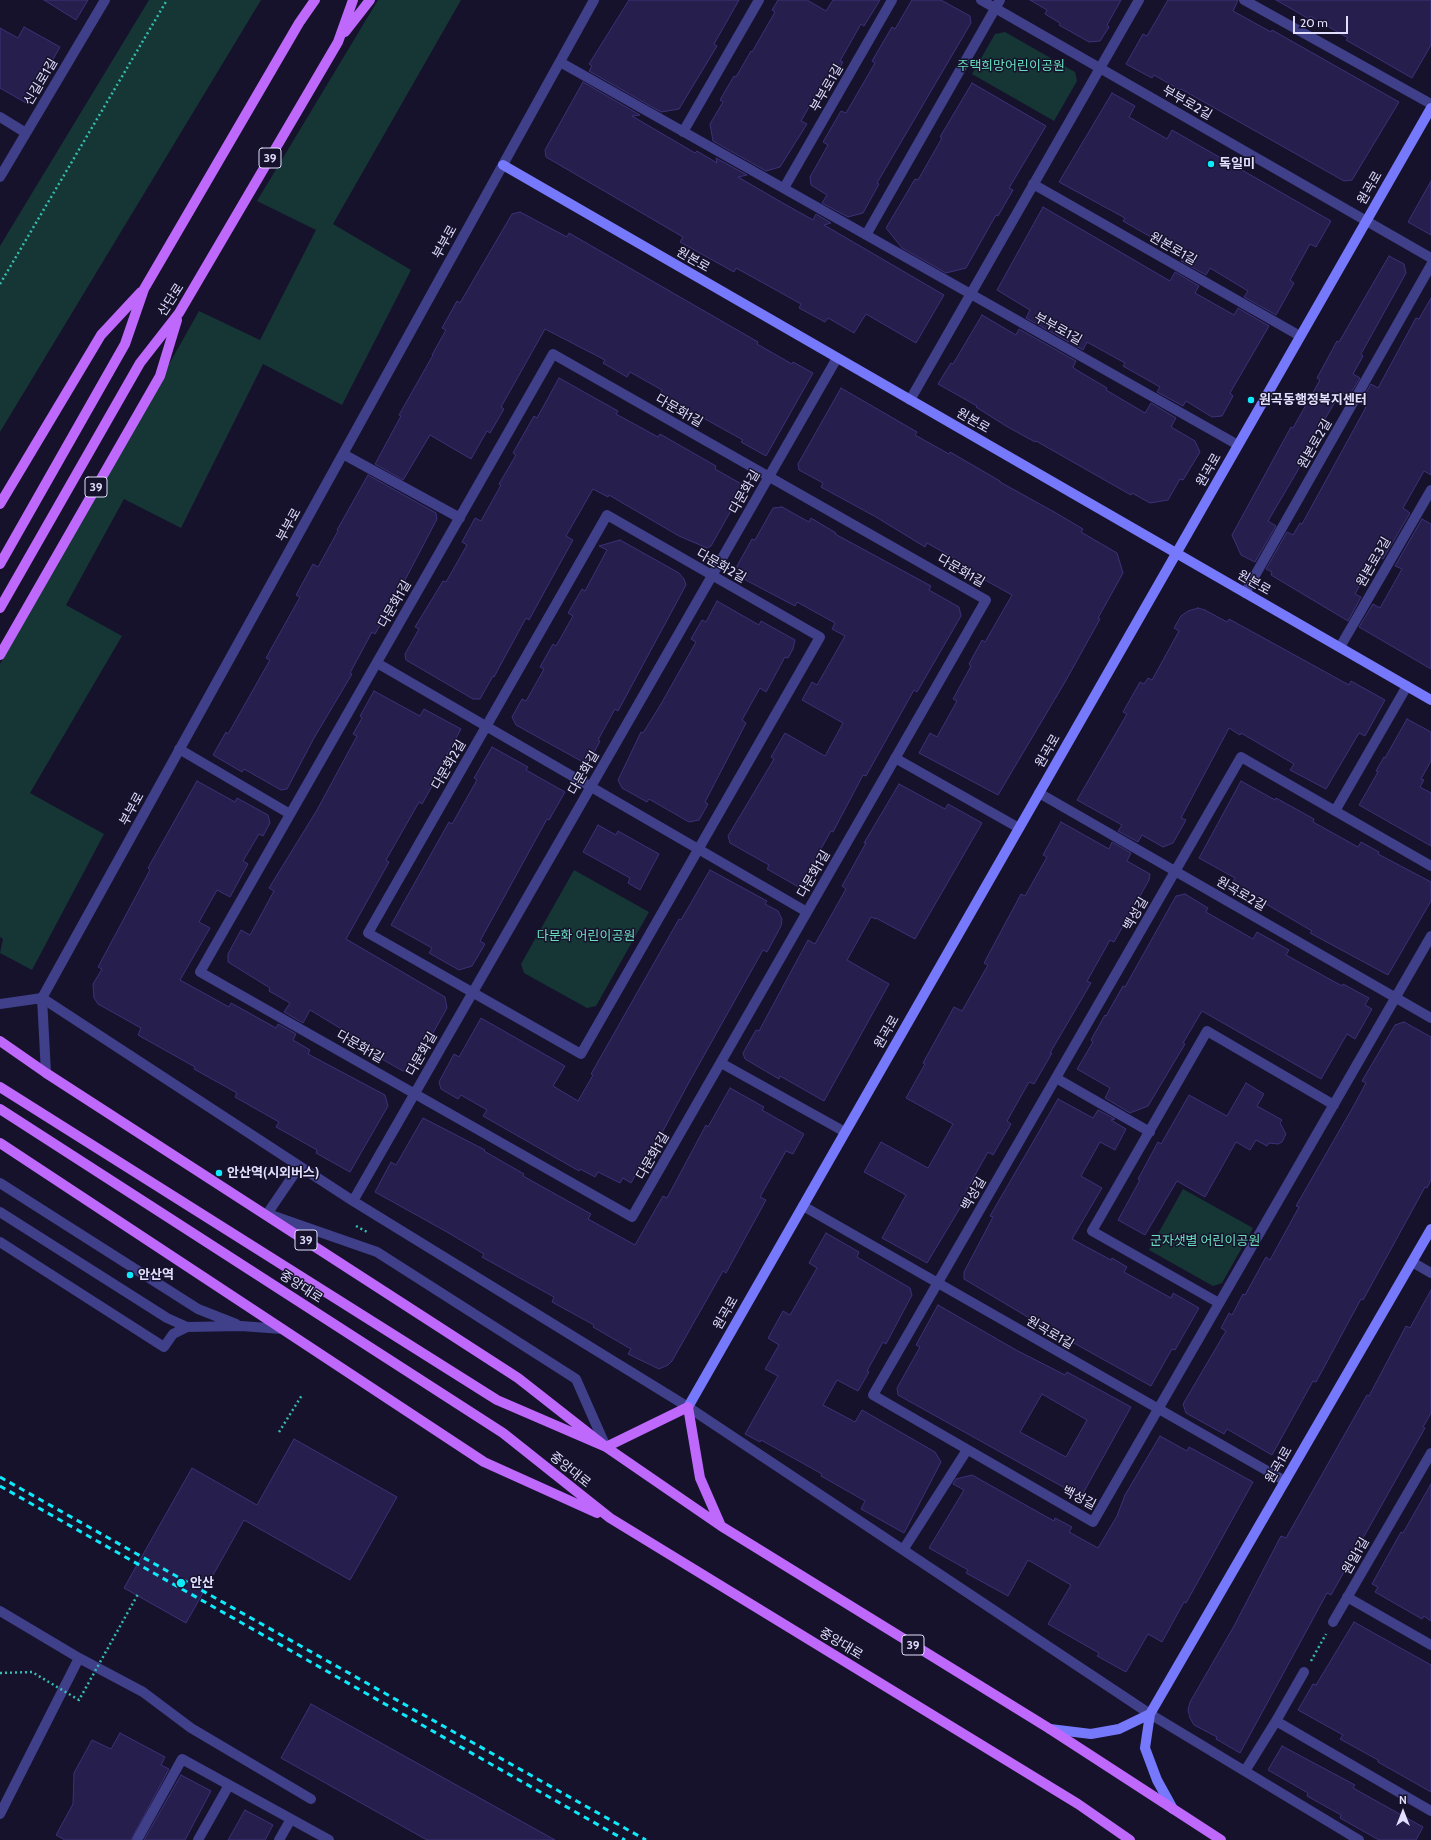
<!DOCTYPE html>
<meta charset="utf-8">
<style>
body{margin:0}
#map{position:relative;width:1431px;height:1840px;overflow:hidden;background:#16122c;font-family:Cabin,sans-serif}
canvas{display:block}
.north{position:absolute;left:1383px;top:1792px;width:40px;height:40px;-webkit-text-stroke:3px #16122c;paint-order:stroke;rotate:0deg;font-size:11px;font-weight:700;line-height:16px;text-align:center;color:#e1defe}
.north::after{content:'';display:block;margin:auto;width:14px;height:18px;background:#e1defe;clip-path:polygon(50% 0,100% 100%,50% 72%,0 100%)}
.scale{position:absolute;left:1293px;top:16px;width:55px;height:18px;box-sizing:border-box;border:2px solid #e1defe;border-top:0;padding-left:5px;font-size:12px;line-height:14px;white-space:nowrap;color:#e1defe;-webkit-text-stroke:3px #16122c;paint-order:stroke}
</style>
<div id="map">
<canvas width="1431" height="1840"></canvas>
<div class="north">N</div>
<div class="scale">20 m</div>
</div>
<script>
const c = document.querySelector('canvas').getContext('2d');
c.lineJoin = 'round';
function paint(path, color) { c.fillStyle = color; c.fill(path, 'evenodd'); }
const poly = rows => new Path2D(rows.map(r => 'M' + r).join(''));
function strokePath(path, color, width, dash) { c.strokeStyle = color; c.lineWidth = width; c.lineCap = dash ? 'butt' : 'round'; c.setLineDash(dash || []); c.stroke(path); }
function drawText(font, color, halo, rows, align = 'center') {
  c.font = font + ' Cabin,"Noto Sans KR",sans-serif'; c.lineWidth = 3; c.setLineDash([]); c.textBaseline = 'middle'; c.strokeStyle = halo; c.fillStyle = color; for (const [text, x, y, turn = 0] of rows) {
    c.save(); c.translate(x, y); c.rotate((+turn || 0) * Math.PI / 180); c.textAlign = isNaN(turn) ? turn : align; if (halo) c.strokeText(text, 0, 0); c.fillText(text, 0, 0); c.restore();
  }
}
paint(poly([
 [149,0,261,0,0,432,0,246],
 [378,0,461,0,333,224,411,270,342,405,263,364,181,528,124,499,66,605,122,636,30,793,104,834,32,970,0,953,3,939,0,937,0,664,199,311,260,340,316,230,257,201],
 [1005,32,1075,72,1077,81,1054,121,972,74,995,34],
 [574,870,649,912,596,1006,587,1008,524,973,521,964],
 [1183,1189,1253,1228,1222,1283,1213,1286,1149,1250]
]), '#153634');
const building = poly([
 [44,0,88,0,76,20,44,0],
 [629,0,739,0,714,44,717,46,679,109,661,112,589,71,592,66,589,64,629,0],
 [778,0,807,0,826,11,833,0,880,0,864,26,861,24,840,61,843,62,830,85,824,81,801,121,807,124,780,167,766,171,713,141,710,124,723,102,720,100,734,76,736,77,751,51,752,52,775,12,772,10,778,0],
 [912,0,941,0,970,16,971,23,877,183,879,184,863,213,848,217,822,203,827,195,811,185,810,177,828,145,823,142,841,111,846,113,875,63,872,61,892,27,895,29,912,0],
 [1030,0,1121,0,1107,25,1109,27,1100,41,1089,42,1059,25,1060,23,1045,14,1047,10,1030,0],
 [1168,0,1238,0,1233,11,1271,32,1272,30,1399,102,1352,180,1344,181,1181,89,1180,90,1154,75,1152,78,1126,64,1143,34,1147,36,1168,0],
 [1276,0,1431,0,1431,45,1412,78,1346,40,1348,38,1310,16,1309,19,1276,0],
 [24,27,60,47,28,104,0,88,0,28,18,38,24,27],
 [583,82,640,115,632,116,695,153,697,151,717,163,716,158,747,175,738,177,781,202,813,220,816,214,831,223,824,225,944,295,916,343,866,314,854,333,828,318,825,322,799,308,801,304,767,285,736,268,734,272,680,242,683,237,546,157,545,150,583,82],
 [972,83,1046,126,1009,188,1013,190,998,216,996,215,966,268,946,273,902,248,886,228,915,179,918,180,942,138,940,137,972,83],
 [1112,93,1135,106,1129,117,1167,139,1172,130,1331,221,1316,247,1310,244,1290,280,1294,283,1276,315,1244,297,1248,291,1210,268,1206,275,1181,261,1184,256,1123,221,1125,218,1059,182,1112,93],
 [1431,181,1431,235,1408,222,1431,181],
 [1043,207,1170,281,1175,272,1199,286,1195,293,1234,315,1238,308,1269,326,1230,393,1233,396,1222,416,1212,417,1186,401,1183,406,1157,392,1160,387,1123,366,1125,363,1087,342,1083,350,1026,318,1030,310,997,290,1043,207],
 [520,212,567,237,569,233,758,342,757,344,792,364,793,362,813,373,766,456,741,442,743,440,660,394,662,390,630,372,627,377,603,363,605,360,545,329,501,407,504,409,490,433,487,431,471,459,430,435,403,480,375,464,401,416,399,415,433,355,432,355,446,330,442,328,457,301,460,303,512,214,520,212],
 [1389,256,1404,264,1406,273,1361,354,1363,356,1353,374,1360,378,1349,396,1341,392,1313,439,1315,441,1268,521,1276,526,1255,562,1241,555,1232,535,1291,427,1293,428,1320,380,1317,378,1337,341,1339,342,1389,256],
 [1431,298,1431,475,1424,471,1403,508,1410,513,1383,559,1378,556,1375,558,1355,594,1361,597,1348,621,1271,575,1272,572,1266,569,1287,532,1293,535,1300,523,1302,524,1365,409,1366,406,1360,403,1371,384,1378,388,1416,318,1419,319,1431,298],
 [982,315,1016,335,1019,329,1076,361,1073,367,1075,369,1107,388,1106,390,1145,413,1151,403,1176,418,1171,427,1195,441,1200,452,1183,480,1180,479,1168,500,1150,503,1132,493,1131,495,1036,441,1035,442,1006,426,976,407,977,406,938,384,951,363,953,364,982,315],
 [559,378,618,411,616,414,658,437,660,434,716,466,715,469,745,486,711,546,707,548,679,536,609,495,608,497,593,489,566,536,573,540,558,567,529,620,526,618,494,677,493,676,480,699,473,699,406,660,405,654,419,629,415,627,443,581,446,582,467,545,462,542,475,518,481,521,501,485,499,484,516,455,513,453,534,416,537,418,559,378],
 [841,388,917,432,915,435,949,454,950,452,1000,481,1000,482,1056,513,1083,529,1081,532,1117,553,1123,573,1098,618,1100,619,1065,682,998,795,919,753,930,733,937,737,957,701,953,699,971,666,969,664,982,640,985,642,1012,595,983,579,981,583,957,570,961,562,927,543,925,547,876,517,821,487,823,483,799,470,798,464,841,388],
 [368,475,436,513,437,519,394,601,375,634,372,632,350,673,352,674,314,738,287,789,281,790,244,769,242,772,213,755,226,732,228,734,270,660,266,658,300,597,296,595,313,564,318,567,338,531,337,530,368,475],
 [782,507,809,522,811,518,836,533,835,534,931,586,929,590,959,607,961,616,917,692,914,690,866,776,863,775,833,832,831,831,813,863,816,865,802,889,767,869,769,865,730,843,728,836,774,759,771,757,785,733,825,756,843,723,802,700,812,682,817,685,845,636,832,629,835,623,797,602,795,606,738,576,737,566,752,539,755,540,773,508,782,507],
 [1422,519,1431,524,1431,669,1359,627,1373,604,1380,608,1402,569,1395,566,1422,519],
 [620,540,679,573,684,579,686,585,618,711,615,709,598,740,600,741,590,760,581,761,516,725,512,717,522,699,526,701,544,669,540,667,553,644,556,646,573,616,568,613,582,589,585,591,607,550,599,546,620,540],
 [717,601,759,625,761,621,795,640,793,649,788,658,785,657,766,692,760,688,742,720,746,723,705,802,708,804,699,820,689,822,649,799,647,802,622,788,618,780,641,732,643,733,661,704,696,642,691,639,702,620,706,622,717,601],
 [1198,608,1205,610,1227,622,1229,619,1349,685,1351,681,1385,700,1365,736,1359,733,1326,789,1290,770,1294,764,1241,733,1240,735,1229,728,1181,818,1186,820,1173,843,1163,847,1142,835,1138,842,1118,831,1122,825,1077,800,1127,714,1123,712,1140,682,1144,684,1148,678,1152,680,1179,631,1174,628,1181,616,1188,611,1198,608],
 [374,691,420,716,424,709,461,729,438,771,440,772,422,804,419,802,386,860,389,862,346,939,445,997,447,1008,414,1067,403,1071,371,1053,373,1048,310,1010,303,1023,284,1012,290,1003,269,991,270,988,228,962,228,954,241,930,250,935,274,891,269,888,317,810,357,736,353,734,362,718,360,716,374,691],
 [1407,719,1431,732,1431,761,1421,779,1424,780,1420,787,1431,793,1431,846,1359,805,1378,772,1376,771,1384,757,1385,758,1407,719],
 [492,747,528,767,526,770,565,792,549,820,547,819,480,941,485,944,472,966,459,970,429,953,432,948,391,925,449,822,452,824,477,780,474,778,492,747],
 [197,781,235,802,237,798,268,815,270,823,263,836,259,834,243,861,248,864,230,897,217,890,199,922,210,928,180,980,229,1007,231,1003,276,1028,278,1024,296,1034,293,1040,310,1050,308,1054,385,1095,388,1106,350,1172,316,1153,317,1150,276,1127,279,1122,235,1097,237,1093,194,1069,195,1067,138,1035,141,1028,98,1004,94,998,93,984,102,969,98,967,150,870,148,868,197,781],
 [1241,781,1275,800,1276,798,1314,819,1313,822,1358,847,1361,842,1379,852,1378,854,1431,882,1431,901,1388,975,1310,933,1312,931,1232,884,1235,878,1199,858,1241,781],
 [899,784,945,809,948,804,982,823,915,939,876,918,876,919,871,917,847,960,889,984,824,1101,780,1076,779,1079,745,1059,743,1053,756,1030,759,1031,808,940,815,944,846,889,842,886,866,843,864,843,899,784],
 [1061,822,1109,849,1112,842,1131,853,1127,861,1150,874,1149,880,1114,942,1110,940,1087,981,1091,983,1050,1053,1052,1053,1034,1084,1029,1082,1007,1121,1011,1124,993,1155,988,1152,966,1191,969,1193,927,1263,882,1238,906,1195,864,1172,881,1142,928,1168,953,1124,906,1098,925,1064,923,1063,954,1007,962,1011,988,965,984,963,1021,894,1025,896,1047,857,1043,855,1061,822],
 [598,825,616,835,618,831,659,854,640,890,628,883,630,878,583,852,598,825],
 [710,870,767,901,765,904,778,911,782,919,781,926,767,952,763,950,688,1084,648,1159,645,1157,631,1183,623,1178,620,1183,598,1172,595,1177,580,1169,579,1171,483,1116,487,1110,461,1095,458,1099,441,1089,439,1082,454,1054,459,1057,481,1018,565,1066,553,1086,578,1101,593,1075,591,1074,679,919,681,920,710,870],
 [1185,894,1208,908,1206,912,1253,939,1257,932,1289,950,1286,955,1342,986,1343,984,1369,998,1365,1005,1372,1009,1355,1039,1347,1034,1321,1079,1202,1011,1183,1043,1185,1044,1148,1106,1130,1113,1105,1098,1110,1088,1077,1069,1093,1042,1091,1040,1105,1015,1106,1016,1123,986,1125,987,1176,896,1185,894],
 [1404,1022,1431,1037,1431,1180,1427,1188,1425,1187,1363,1300,1361,1299,1316,1382,1313,1381,1272,1455,1227,1429,1224,1434,1186,1413,1183,1404,1226,1331,1221,1328,1229,1313,1232,1315,1243,1294,1245,1295,1266,1257,1270,1260,1299,1207,1296,1206,1353,1107,1366,1083,1362,1081,1395,1025,1404,1022],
 [1246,1083,1264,1094,1257,1106,1282,1120,1280,1123,1286,1134,1282,1142,1278,1144,1269,1143,1267,1146,1256,1140,1250,1150,1236,1142,1205,1197,1177,1181,1145,1235,1118,1220,1140,1180,1138,1179,1158,1142,1161,1144,1189,1095,1227,1116,1246,1083],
 [730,1088,764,1107,762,1110,804,1134,793,1154,786,1151,760,1197,766,1200,726,1273,723,1271,672,1361,668,1365,659,1369,628,1354,631,1349,593,1327,594,1325,552,1302,554,1297,482,1257,484,1254,447,1232,375,1192,391,1162,396,1165,423,1118,485,1150,484,1151,524,1174,523,1176,591,1214,588,1219,635,1245,663,1196,667,1198,706,1125,708,1127,730,1088],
 [1058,1099,1093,1118,1098,1110,1115,1119,1111,1120,1126,1129,1115,1150,1100,1142,1081,1176,1102,1188,1072,1239,1111,1260,1112,1258,1127,1267,1124,1272,1171,1298,1173,1293,1199,1308,1175,1350,1172,1349,1151,1386,1036,1322,964,1279,964,1272,993,1217,990,1216,1058,1099],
 [826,1233,859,1252,857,1257,910,1288,912,1295,886,1344,883,1342,867,1371,869,1372,858,1391,837,1380,823,1405,855,1422,862,1410,935,1452,941,1462,904,1533,861,1509,865,1501,821,1476,822,1474,761,1440,760,1442,745,1434,778,1376,765,1369,779,1345,768,1338,783,1311,790,1315,817,1268,809,1263,826,1233],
 [1431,1290,1431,1413,1423,1427,1425,1428,1331,1595,1327,1593,1240,1753,1216,1739,1217,1737,1194,1725,1190,1718,1188,1710,1190,1702,1234,1626,1281,1536,1286,1538,1367,1395,1369,1396,1406,1326,1410,1328,1431,1290],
 [938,1305,1016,1350,1065,1375,1067,1372,1131,1407,1081,1497,898,1395,897,1388,920,1347,916,1345,938,1305],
 [1042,1394,1087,1420,1066,1457,1020,1432,1042,1394],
 [1160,1436,1187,1451,1189,1447,1253,1482,1186,1603,1184,1602,1162,1642,1148,1634,1126,1672,1097,1656,1099,1653,1048,1624,1071,1585,1028,1560,1008,1596,966,1573,968,1570,929,1548,964,1490,953,1484,956,1479,972,1475,1054,1521,1055,1518,1072,1527,1069,1532,1098,1548,1117,1516,1125,1495,1160,1436],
 [294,1439,397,1497,350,1580,244,1520,186,1623,124,1588,192,1468,257,1505,294,1439],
 [1431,1484,1431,1621,1424,1616,1422,1619,1375,1592,1378,1587,1372,1584,1401,1532,1403,1533,1431,1484],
 [1354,1622,1431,1665,1431,1792,1378,1762,1378,1760,1340,1739,1343,1735,1298,1710,1313,1684,1316,1685,1354,1622],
 [311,1704,555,1840,427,1840,281,1758,311,1704],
 [120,1733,165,1757,161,1765,169,1769,131,1840,65,1840,56,1835,73,1804,74,1773,92,1740,111,1749,120,1733],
 [1282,1746,1355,1785,1353,1788,1423,1827,1416,1840,1379,1840,1340,1818,1341,1815,1307,1796,1308,1793,1268,1770,1282,1746],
 [181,1775,211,1791,185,1840,144,1840,181,1775],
 [245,1810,273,1825,265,1840,228,1840,245,1810]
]);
paint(building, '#261f4d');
strokePath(building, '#3d3178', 1);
strokePath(poly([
 [0,284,167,0],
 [356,1226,369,1233],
 [279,1432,302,1395],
 [1311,1661,1326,1634]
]), '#34bdb0', 2.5, [2, 3]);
strokePath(poly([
 [0,1004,42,998,46,1073],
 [0,1183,198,1309,236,1324],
 [0,1212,167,1318,187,1327],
 [268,1214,377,1252,576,1379,606,1447],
 [0,1242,164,1347,173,1334,187,1327,241,1326,282,1329],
 [0,1611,79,1658,143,1692,191,1728,311,1799],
 [0,1814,79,1658],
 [137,1840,182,1759,329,1840],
 [198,1840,229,1785],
 [279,1840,291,1819]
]), '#3f3f8a', 10);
strokePath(poly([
 [594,0,42,998,353,1201,688,1407,1150,1714,1359,1840],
 [981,0,1431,258],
 [1244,0,1431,104],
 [560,62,1238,445],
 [0,117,26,133],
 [683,132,759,0],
 [0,177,105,0],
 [1033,184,1300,336],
 [784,188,892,0],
 [866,235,1000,0],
 [553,354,986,600,632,1217,200,972,553,354],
 [910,400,1139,0],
 [343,454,460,518],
 [607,515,820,637,581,1054,368,933,607,515],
 [1245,593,1431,265],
 [1340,647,1431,490],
 [377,663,807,912],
 [179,749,290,814],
 [895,758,1019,828],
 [1039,793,1431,1018],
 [1335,811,1407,686],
 [1431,866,1241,757,873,1395,1093,1522,1431,936],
 [721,1063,845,1132],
 [1056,1078,1150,1132],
 [353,1201,837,358],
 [803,1206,1285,1481],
 [267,1214,299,1167],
 [1412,1262,1431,1273],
 [1219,1303,1092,1231,1207,1031,1334,1105],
 [903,1550,967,1450],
 [1347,1597,1431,1645],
 [1333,1622,1431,1453],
 [1304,1672,1276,1721,1431,1811],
 [1245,1771,1276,1721]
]), '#3f3f8a', 10);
strokePath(poly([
 [503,165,1431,700],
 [688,1407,1431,108],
 [1050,1729,1091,1734,1119,1729,1150,1714],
 [1173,1809,1157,1780,1145,1748,1150,1714,1431,1229]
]), '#7779fc', 10);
strokePath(poly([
 [345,32,370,0],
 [0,504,101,335,141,292],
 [0,564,125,344,144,289,299,23,315,0],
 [0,608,140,363,179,313,338,42,353,0],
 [0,655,160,376,177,320],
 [0,1041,46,1073,518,1378,606,1447,721,1526,1050,1729,1221,1840],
 [0,1087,497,1400,606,1447,688,1407,700,1478,721,1526],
 [0,1109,503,1433,610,1518,1078,1804,1130,1840],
 [0,1143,484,1462,597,1513]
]), '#bf68fc', 10);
strokePath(poly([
 [0,1477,646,1840],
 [0,1486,625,1840]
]), '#0feafa', 3, [6, 5]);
strokePath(poly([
 [0,1673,32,1672,79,1700,138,1594]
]), '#34bdb0', 2.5, [2, 3]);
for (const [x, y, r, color] of [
 [1211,164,4,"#0feafa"],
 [1251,400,4,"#0feafa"],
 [219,1173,4,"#0feafa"],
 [130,1275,4,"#0feafa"],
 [181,1583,5,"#0feafa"]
]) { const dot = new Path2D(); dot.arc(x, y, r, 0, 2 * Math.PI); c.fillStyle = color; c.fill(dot); strokePath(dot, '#16122c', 1.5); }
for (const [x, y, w] of [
 [270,158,22],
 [96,487,22],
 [306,1240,22],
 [913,1645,22]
]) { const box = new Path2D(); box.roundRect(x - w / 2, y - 10, w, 20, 3); c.fillStyle = '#16122c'; c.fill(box); strokePath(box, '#e1defe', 1); }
drawText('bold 12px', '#e1defe', null, [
 ["39",270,158],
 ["39",96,487],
 ["39",306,1240],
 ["39",913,1645]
]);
drawText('13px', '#6adfbe', '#16122c', [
 ["주택희망어린이공원",1011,66],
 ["다문화 어린이공원",586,936],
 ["군자샛별 어린이공원",1205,1241]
]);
drawText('13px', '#e1defe', '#16122c', [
 ["신길로1길",41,82,-59],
 ["부부로1길",827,88,-60],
 ["부부로2길",1187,103,30],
 ["원곡로",1370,188,-60],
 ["부부로",445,242,-61],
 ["원본로1길",1173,249,30],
 ["원본로",693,260,30],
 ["산단로",171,300,-57],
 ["부부로1길",1058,329,29],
 ["다문화1길",679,411,30],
 ["원본로",973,421,30],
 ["원본로2길",1315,444,-60],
 ["원곡로",1209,470,-60],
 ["다문화길",745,492,-60],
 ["부부로",289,525,-61],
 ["원본로3길",1374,562,-60],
 ["다문화2길",721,566,30],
 ["다문화1길",961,571,30],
 ["원본로",1254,583,30],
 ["다문화1길",395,604,-60],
 ["원곡로",1048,751,-60],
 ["다문화2길",449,765,-60],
 ["다문화길",584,773,-60],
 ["부부로",132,809,-61],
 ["다문화1길",814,874,-60],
 ["원곡로2길",1241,894,30],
 ["백성길",1136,914,-60],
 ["원곡로",887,1032,-60],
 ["다문화1길",360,1047,30],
 ["다문화길",422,1054,-60],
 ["다문화1길",653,1156,-60],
 ["백성길",974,1194,-60],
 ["중앙대로",301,1287,33],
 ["원곡로",726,1313,-60],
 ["원곡로1길",1050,1333,30],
 ["원곡1로",1279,1465,-60],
 ["중앙대로",570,1470,39],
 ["백성길",1079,1498,27],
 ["원일1길",1356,1556,-60],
 ["중앙대로",841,1644,31]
]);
drawText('bold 13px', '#e1defe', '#16122c', [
 ["독일미",1219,164],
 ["원곡동행정복지센터",1259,400],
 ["안산역(시외버스)",227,1173],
 ["안산역",138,1275],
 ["안산",190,1583]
], 'left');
</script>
